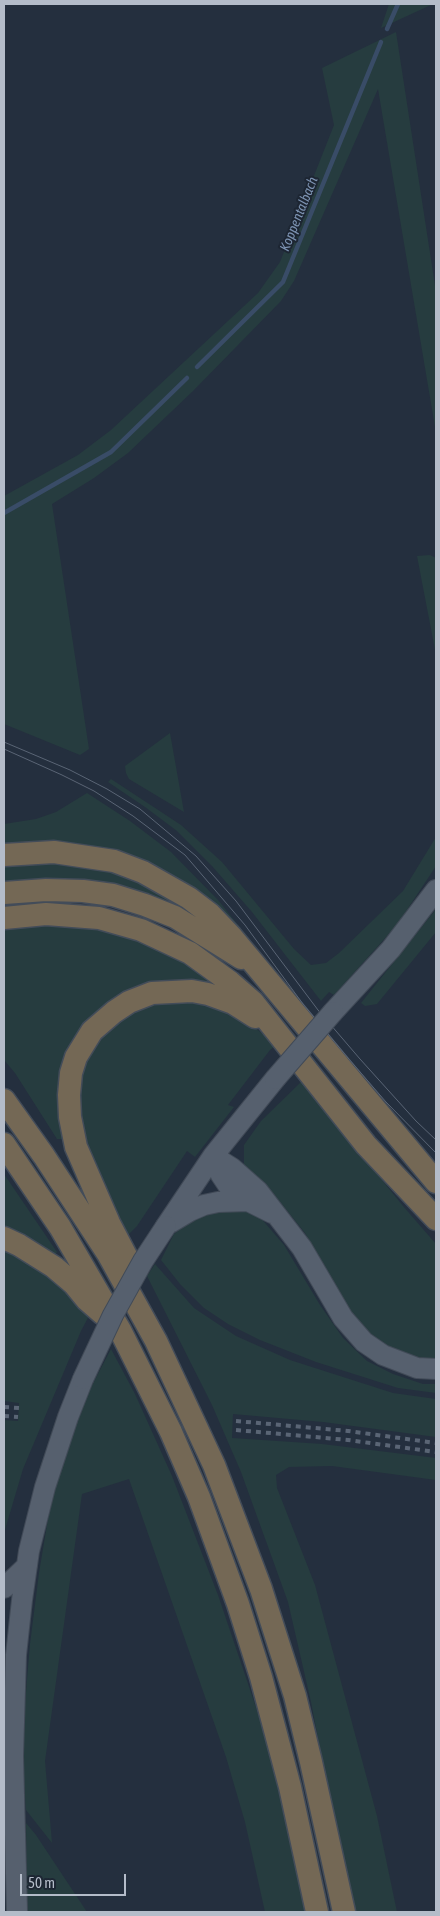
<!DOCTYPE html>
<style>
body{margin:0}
#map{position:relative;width:440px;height:1916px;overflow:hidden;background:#242f3e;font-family:"Asap Condensed",sans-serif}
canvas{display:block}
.frame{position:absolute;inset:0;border:5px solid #b4bcc9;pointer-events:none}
.scale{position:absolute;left:20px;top:1874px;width:106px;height:22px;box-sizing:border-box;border:2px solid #b4bcc9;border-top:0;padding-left:6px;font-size:15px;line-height:18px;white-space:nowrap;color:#b4bcc9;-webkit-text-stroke:4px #1d2633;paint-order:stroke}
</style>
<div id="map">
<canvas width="440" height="1916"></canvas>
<div class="frame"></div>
<div class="scale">50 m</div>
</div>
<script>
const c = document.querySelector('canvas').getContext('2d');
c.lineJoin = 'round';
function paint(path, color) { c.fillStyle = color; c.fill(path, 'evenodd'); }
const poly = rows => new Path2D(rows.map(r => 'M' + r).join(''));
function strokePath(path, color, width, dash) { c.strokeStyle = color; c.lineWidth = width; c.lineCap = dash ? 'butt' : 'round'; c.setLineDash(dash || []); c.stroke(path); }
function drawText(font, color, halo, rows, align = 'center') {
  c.font = font + ' "Asap Condensed",sans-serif'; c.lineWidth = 4; c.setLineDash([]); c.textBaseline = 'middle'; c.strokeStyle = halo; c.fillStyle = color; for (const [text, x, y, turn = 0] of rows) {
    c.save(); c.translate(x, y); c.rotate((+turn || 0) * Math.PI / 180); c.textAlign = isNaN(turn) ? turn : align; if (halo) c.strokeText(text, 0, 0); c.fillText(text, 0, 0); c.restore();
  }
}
paint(poly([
 [389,4,433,4,381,28],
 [396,32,436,292,436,433,378,89,294,281,281,301,193,391,128,453,94,478,52,504,89,749,80,755,4,724,4,496,78,455,111,430,258,293,280,262,334,125,322,68],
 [430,555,436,558,436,655,417,556],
 [170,733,184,812,129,779,126,773,125,766],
 [111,779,181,825,222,862,294,949,311,965,326,963,339,953,403,891,436,837,436,866,397,925,334,995,329,992,321,1001,252,912,212,866,177,831,145,807,108,782],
 [87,793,130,821,171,852,218,900,259,951,257,953,147,864,89,845,65,842,31,842,4,845,4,824,36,819,56,812],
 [38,862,78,864,139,878,204,917,4,886,4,865],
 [436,909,436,932,377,1004,365,1006,361,1003],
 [96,924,183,956,229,991,184,983,92,1021,66,1139,57,1139,15,1073,4,1060,4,926],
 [194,996,230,1007,276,1045,270,1050,228,1105,234,1107,195,1157,187,1151,137,1226,124,1239,88,1164,75,1085,96,1036,153,1000],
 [302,1081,403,1206,436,1244,436,1360,416,1359,391,1350,373,1338,354,1319,305,1233,273,1193,244,1166,244,1145,261,1121],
 [4,1174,57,1252,55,1255,4,1229],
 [223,1210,241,1210,259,1216,284,1245,320,1305,343,1338,367,1361,393,1374,423,1384,436,1384,436,1393,398,1388,316,1362,260,1340,228,1324,204,1308,180,1284,161,1260,174,1234,198,1215],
 [4,1243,45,1265,90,1314,81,1331,23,1469,4,1533,4,1420,18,1421,19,1403,4,1401],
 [155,1264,194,1308,236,1336,290,1360,393,1393,436,1399,436,1437,323,1422,233,1414,232,1438,322,1444,436,1458,436,1480,332,1466,289,1467,276,1475,277,1488,315,1585,377,1816,397,1912,356,1912,326,1780,311,1702,288,1602,241,1472,212,1405,147,1276],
 [111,1349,135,1394,172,1476,218,1595,263,1728,292,1844,306,1912,265,1912,245,1822,226,1757,129,1479,82,1494,45,1761,52,1843,26,1810,21,1751,30,1644,39,1573,52,1495,81,1406],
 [26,1823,36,1835,87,1912,27,1912]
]), '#263c3f');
strokePath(poly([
 [387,29,398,4],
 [197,367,283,282,381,42],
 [4,513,111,452,187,378]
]), '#394c67', 4.5);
const major = poly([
 [333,1012,391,949,436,890],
 [213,1156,232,1168,258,1191,302,1248,343,1318,364,1342,383,1355,417,1368,436,1369],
 [213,1156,221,1175,229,1187,248,1201,272,1213],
 [170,1223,190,1211,204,1205,218,1202,248,1201],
 [166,1226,213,1156,275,1079],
 [4,1588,27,1566],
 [17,1912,13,1756,16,1655,22,1600,29,1551,45,1487,68,1417,83,1379]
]);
const highway = poly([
 [4,855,54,852,114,861,143,872,189,898,210,914,231,936,436,1182],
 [4,893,46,890,83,891,113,895,145,905,175,917,241,958],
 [4,918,46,914,99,918,141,930,190,953,230,982,253,1002,366,1145,436,1219],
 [4,1100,44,1156,108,1254,156,1341,214,1465,261,1589,295,1696,311,1762,344,1912],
 [4,1144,60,1227,120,1330,171,1432,199,1497,238,1604,261,1677,290,1787,317,1912],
 [4,1238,19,1245,54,1267,74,1284,87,1300,103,1314],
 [134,1271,109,1223,76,1147,70,1117,69,1095,71,1073,76,1057,92,1031,114,1012,129,1002,152,993,192,991,208,994,233,1003,255,1017]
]);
strokePath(major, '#414a57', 22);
strokePath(highway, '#434c59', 25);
strokePath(major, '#56606e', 20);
strokePath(highway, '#746855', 22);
strokePath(poly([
 [4,742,70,770,107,789,140,809,196,856,236,901,318,1010,360,1059,416,1121,436,1140],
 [4,749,62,775,94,791,133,816,185,855,245,925,303,1004,348,1058,386,1102,436,1153]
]), '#5a6575', 1);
strokePath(poly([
 [4,1407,19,1408],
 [4,1416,18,1417],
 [236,1421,348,1431,436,1443],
 [236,1430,348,1440,436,1452]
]), '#5a6575', 4, [5, 5]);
const majorBridge = poly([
 [275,1079,333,1012],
 [83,1379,113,1315,143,1261,166,1226]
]);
strokePath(majorBridge, '#414a57', 22, []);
strokePath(majorBridge, '#56606e', 20);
drawText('italic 14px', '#7c92b1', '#1d2633', [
 ["Koppentalbach",299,214,-68]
]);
</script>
